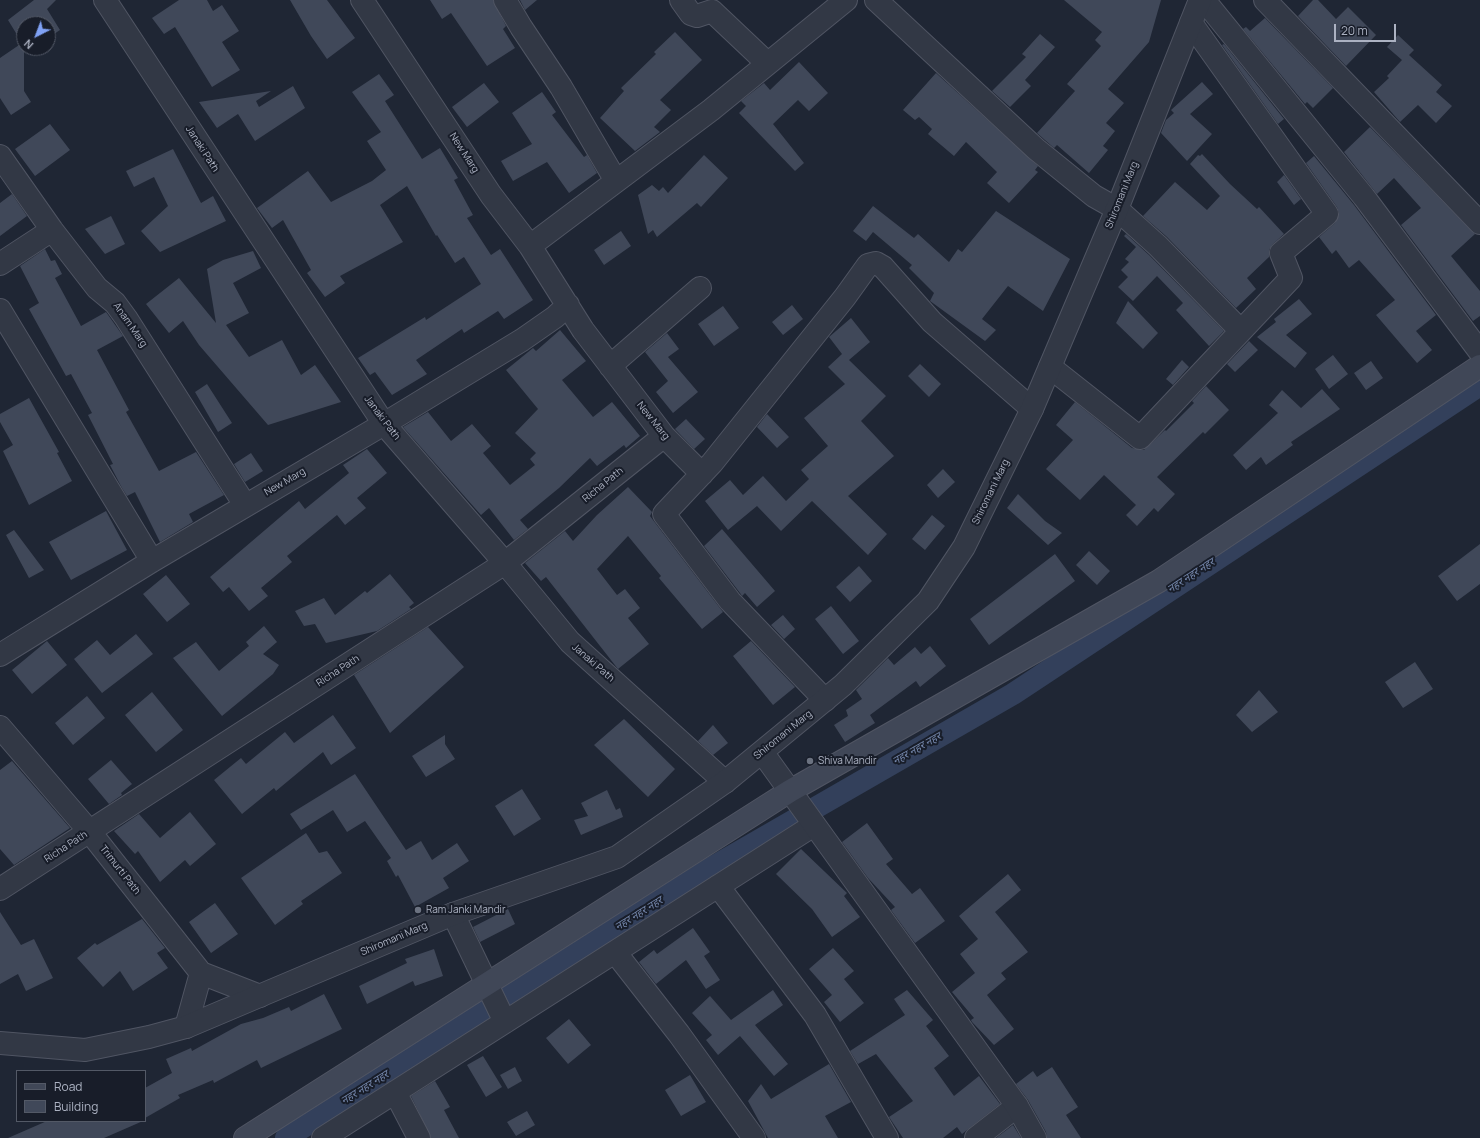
<!DOCTYPE html>
<meta charset="utf-8">
<style>
body{margin:0}
#map{position:relative;width:1480px;height:1138px;overflow:hidden;background:#1f2634;font-family:Manrope,sans-serif}
canvas{display:block}
.legend{position:absolute;left:16px;top:1070px;width:130px;height:52px;box-sizing:border-box;background:#181d29;border:1px solid #535966;margin:0;padding:5px 7px;list-style:none;font-size:12px;color:#acb2c2}
.legend li{display:flex;align-items:center;gap:8px;height:20px}
.legend b{width:20px;border:1px solid #535966}
.north{position:absolute;left:16px;top:16px;width:40px;height:40px;box-sizing:border-box;background:#181d29;border:1px solid #535966;border-radius:50%;rotate:222deg;font-size:11px;font-weight:700;line-height:16px;text-align:center;color:#acb2c2}
.north::after{content:'';display:block;margin:auto;width:14px;height:18px;background:#7fa1f4;clip-path:polygon(50% 0,100% 100%,50% 72%,0 100%)}
.scale{position:absolute;left:1334px;top:24px;width:62px;height:18px;box-sizing:border-box;border:2px solid #acb2c2;border-top:0;padding-left:5px;font-size:12px;line-height:14px;white-space:nowrap;color:#acb2c2;-webkit-text-stroke:3px #181d29;paint-order:stroke}
</style>
<div id="map">
<canvas width="1480" height="1138"></canvas>
<ul class="legend">
<li><b style="height:5px;background:#404757"></b>Road</li>
<li><b style="height:11px;background:#404859"></b>Building</li>
</ul>
<div class="north">N</div>
<div class="scale">20 m</div>
</div>
<script>
const c = document.querySelector('canvas').getContext('2d');
c.lineJoin = 'round';
const poly = rows => new Path2D(rows.map(r => 'M' + r).join(''));
function strokePath(path, color, width, dash) { c.strokeStyle = color; c.lineWidth = width; c.lineCap = dash ? 'butt' : 'round'; c.setLineDash(dash || []); c.stroke(path); }
function paint(path, color) { c.fillStyle = color; c.fill(path, 'evenodd'); }
function drawText(font, color, halo, rows, align = 'center') {
  c.font = font + ' Manrope,"Noto Sans Devanagari",sans-serif'; c.lineWidth = 4; c.setLineDash([]); c.textBaseline = 'middle'; c.strokeStyle = halo; c.fillStyle = color; for (const [text, x, y, turn = 0] of rows) {
    c.save(); c.translate(x, y); c.rotate((+turn || 0) * Math.PI / 180); c.textAlign = isNaN(turn) ? turn : align; if (halo) c.strokeText(text, 0, 0); c.fillText(text, 0, 0); c.restore();
  }
}
strokePath(poly([
 [286,1138,711,868,1013,694,1480,385]
]), '#33405b', 22);
paint(poly([
 [34,0,56,0,47,9,60,30,48,38,48,24,24,24,24,91,31,102,11,115,0,98,0,58,22,43,8,20],
 [179,0,207,0,213,11,222,5,239,31,222,42,240,70,212,87,175,27,164,34,152,18],
 [290,0,327,0,355,38,327,59,311,36],
 [430,0,493,0,506,26,503,29,515,48,487,66,451,13,442,19],
 [520,0,537,0,525,10],
 [1064,0,1161,0,1149,42,1108,89,1124,103,1106,123,1115,131,1103,146,1108,150,1089,173,1057,145,1054,148,1037,133,1075,91,1067,84,1101,46,1095,40,1102,32],
 [1313,0,1318,0,1336,19,1348,7,1376,35,1346,66,1298,16],
 [1265,18,1333,88,1313,108,1307,102,1305,104,1243,29,1246,27,1250,31],
 [675,32,702,60,660,100,671,110,654,127,660,132,635,151,600,118,624,91,621,88,656,54,654,52],
 [1040,34,1055,47,1025,80,1031,86,1010,107,992,91,1026,57,1022,54],
 [1398,35,1414,50,1409,55,1442,85,1436,92,1452,106,1436,123,1418,105,1400,122,1374,92,1389,78,1387,76,1402,60,1387,47],
 [1224,44,1284,119,1278,124,1222,45],
 [799,62,828,93,809,111,798,100,773,124,804,163,795,171,739,113,746,106,741,101,764,83,770,90],
 [936,73,1038,166,1035,170,1038,172,1009,203,987,183,997,172,966,142,954,156,928,134,932,129,919,117,915,120,903,110],
 [379,74,394,95,385,101,422,159,440,148,458,178,454,180,473,215,467,218,491,255,500,249,533,300,504,319,498,311,464,333,462,329,416,360,427,374,392,395,375,372,370,375,358,358,425,317,426,320,481,284,464,257,455,263,437,235,436,236,407,186,380,205,403,242,340,276,345,283,325,297,307,273,311,270,283,220,272,228,257,208,308,171,331,202,372,181,386,170,367,141,381,132,352,92],
 [1202,82,1213,94,1190,114,1212,134,1187,161,1161,133,1166,120,1174,113,1171,110],
 [484,83,499,102,467,127,452,107],
 [293,86,305,108,255,141,238,114,217,128,199,102,271,91,256,101,259,107],
 [542,92,556,112,552,115,584,157,587,155,597,173,569,193,547,162,513,181,501,161,532,144,512,113],
 [50,124,70,150,35,176,15,149],
 [1370,127,1475,234,1451,256,1480,291,1480,316,1473,321,1401,225,1421,208,1394,178,1377,194,1344,152],
 [173,149,201,203,213,196,226,221,160,252,141,231,168,206,154,177,134,187,126,171],
 [1202,154,1230,184,1257,209,1259,207,1284,234,1273,244,1269,250,1269,257,1247,278,1256,289,1236,308,1167,237,1143,216,1175,182,1207,210,1220,196,1190,164,1198,155,1200,156],
 [704,155,728,178,701,207,697,203,657,237,653,230,648,234,638,195,652,185,659,191,663,187,668,193],
 [1314,156,1354,205,1436,315,1416,331,1432,350,1417,363,1376,315,1395,300,1359,260,1349,268,1336,250,1332,254,1319,237,1335,223,1339,213,1337,207,1306,163],
 [1284,175,1301,199,1294,205,1277,182],
 [12,194,27,216,0,236,0,203],
 [873,206,914,238,918,234,949,262,958,249,962,252,996,211,1070,259,1043,311,1008,286,982,319,996,330,985,341,930,301,934,293,909,268,912,265,873,232,866,241,853,231],
 [111,216,125,244,105,254,85,229],
 [621,231,631,246,604,265,594,250],
 [1126,234,1149,255,1224,331,1209,346,1176,310,1183,303,1157,276,1133,301,1118,287,1128,277,1121,270,1129,262,1125,259,1136,247,1124,236],
 [45,249,51,261,55,260,62,274,55,278,81,326,106,312,123,336,97,350,129,410,126,412,159,471,196,452,224,495,189,514,193,522,160,542,135,492,127,496,122,488,110,465,113,464,88,415,92,413,71,374,66,376,29,309,39,303,20,266],
 [253,251,261,268,233,283,249,313,226,325,249,357,282,340,301,375,315,365,341,402,268,425,199,345,183,321,169,333,146,304,179,278,216,323,207,269,223,260],
 [1299,299,1312,314,1286,335,1307,353,1295,368,1257,337,1276,322,1274,319],
 [1128,301,1158,333,1143,349,1116,323],
 [792,305,803,319,783,335,772,322],
 [723,306,739,328,714,346,698,324],
 [851,318,870,342,849,360,886,396,861,421,894,456,848,496,887,534,868,555,812,501,781,531,757,506,728,530,705,501,730,480,743,495,763,476,786,501,809,479,801,470,828,446,804,418,845,384,828,367,842,354,829,337],
 [560,330,586,361,562,380,593,417,612,402,640,436,626,448,624,445,597,466,590,458,559,488,520,520,528,529,514,540,489,508,481,515,403,427,428,412,451,441,472,424,491,446,483,453,510,485,535,465,530,459,536,453,515,433,538,409,506,370,533,348,536,351],
 [667,333,679,349,668,357,698,392,673,413,656,392,668,381,645,352],
 [1249,341,1258,350,1235,372,1227,364],
 [1333,355,1348,374,1329,389,1315,369],
 [1182,360,1189,367,1173,385,1166,379],
 [1371,361,1383,378,1366,390,1354,373],
 [920,364,941,384,929,397,908,376],
 [207,384,232,423,218,432,195,392],
 [1206,386,1229,410,1205,434,1203,432,1157,477,1175,494,1158,512,1154,508,1137,526,1126,515,1136,505,1104,475,1080,500,1046,469,1073,440,1056,425,1075,402,1132,448,1144,450,1165,430,1166,431,1194,403,1192,401],
 [1322,389,1340,409,1291,442,1293,445,1266,465,1261,457,1246,470,1233,455,1278,413,1269,405,1282,390,1301,408],
 [29,398,59,452,57,453,72,481,29,505,3,451,13,445,0,422,0,414],
 [767,414,789,437,777,448,757,427],
 [686,419,705,439,694,449,675,429],
 [367,449,387,473,357,498,366,508,345,525,337,515,287,556,292,562,261,588,268,596,249,611,229,587,223,592,210,577,299,501,305,509,349,473,343,465],
 [251,453,263,471,245,482,234,464],
 [943,469,955,482,938,498,927,485],
 [628,487,652,512,650,516,723,612,702,629,659,578,661,576,628,536,597,569,617,595,625,589,640,608,628,618,649,644,618,669,546,577,541,581,525,563,565,531,573,541,597,515],
 [1018,494,1045,521,1062,533,1048,545,1007,508],
 [106,511,127,550,71,580,49,542],
 [932,515,945,526,925,550,912,539],
 [722,529,775,591,757,607,745,593,742,596,740,593,704,546],
 [14,530,44,570,29,578,6,535],
 [1480,544,1480,584,1457,601,1438,576],
 [1089,551,1110,571,1097,585,1076,565],
 [1055,554,1075,581,989,645,970,619],
 [859,566,872,581,850,602,836,587],
 [390,574,414,603,409,607,411,609,377,631,326,643,315,624,304,626,295,611,324,598,335,615,365,591,367,593],
 [166,575,190,604,167,622,143,594],
 [831,606,859,641,843,654,815,619],
 [783,615,795,629,784,639,771,625],
 [264,626,277,642,263,654,279,665,273,674,222,716,173,658,196,642,219,671,249,646,246,642],
 [428,627,464,667,390,733,354,675],
 [136,634,153,654,102,693,74,659,97,640,110,655],
 [47,641,67,665,32,694,12,670],
 [751,641,795,687,773,705,733,656],
 [930,646,946,666,920,687,916,681,870,715,875,723,845,742,834,725,848,716,846,710,862,699,856,690,888,658,894,665,915,647,921,654],
 [1415,662,1433,689,1403,708,1385,682],
 [1259,690,1278,712,1252,732,1236,715],
 [152,692,183,730,156,752,125,715],
 [87,696,105,718,73,745,55,723],
 [333,715,356,748,331,765,323,752,276,791,274,788,242,814,214,780,241,758,246,764,285,732,294,743],
 [624,719,675,769,648,797,594,745],
 [713,725,728,743,713,755,698,741],
 [445,735,445,744,455,759,426,777,412,756],
 [111,760,132,784,121,793,122,795,109,804,88,779],
 [12,761,70,828,14,865,0,849,0,770],
 [355,774,406,850,421,841,432,860,457,843,469,861,443,878,449,888,415,907,398,875,396,877,387,861,391,858,365,821,347,832,333,810,301,830,290,814],
 [522,789,541,819,514,836,495,806],
 [607,790,616,810,620,808,623,817,581,835,574,820,588,816,581,803],
 [190,812,216,844,190,866,185,860,160,882,138,851,135,854,114,831,139,814,160,838],
 [867,823,893,859,886,864,912,894,920,888,945,921,915,943,891,910,895,907,868,878,842,842],
 [306,833,319,853,327,851,342,873,301,901,303,904,275,925,241,878],
 [801,849,847,893,844,896,860,917,832,937,812,909,776,874],
 [1008,874,1021,890,995,912,1028,952,1001,973,1006,979,987,995,1014,1029,994,1045,972,1022,971,1020,974,1018,952,992,975,973,960,954,978,939,959,916],
 [215,903,238,934,211,953,189,922],
 [508,909,515,924,480,942,473,927],
 [0,912,21,945,34,939,53,978,26,991,18,974,0,984],
 [142,919,165,948,157,953,168,968,133,991,120,971,103,987,77,958,95,943,97,945],
 [693,928,710,952,704,956,720,980,706,989,686,960,656,984,639,962,654,950,657,954],
 [833,948,854,971,844,979,864,1003,840,1022,824,1002,832,995,809,969],
 [434,949,443,976,415,986,413,981,367,1004,359,986,407,963,405,959],
 [773,990,783,1005,755,1025,788,1064,774,1076,740,1036,718,1055,706,1040,712,1035,692,1013,710,996,731,1020],
 [907,990,933,1020,926,1026,949,1056,934,1068,954,1096,979,1076,1000,1104,962,1134,957,1127,943,1138,903,1138,889,1117,913,1101,876,1054,858,1064,850,1051,905,1015,894,999],
 [324,994,342,1029,261,1068,257,1060,214,1083,213,1080,178,1095,180,1098,145,1118,145,1088,172,1073,166,1059,191,1048,192,1051,241,1024,263,1018,289,1007,291,1011],
 [569,1019,591,1045,568,1064,546,1038],
 [483,1056,502,1087,486,1097,467,1065],
 [829,1064,851,1102,825,1116,838,1138,768,1138,748,1101,761,1084,771,1099],
 [515,1067,522,1081,508,1089,500,1075],
 [1052,1067,1078,1107,1066,1115,1081,1138,1047,1138,1046,1132,1028,1100,1016,1084,1033,1071,1037,1077],
 [690,1075,706,1102,681,1116,665,1090],
 [435,1081,450,1107,444,1110,459,1138,431,1138,411,1096],
 [527,1111,535,1125,516,1136,507,1122],
 [47,1121,143,1121,104,1138,8,1138],
 [1013,1125,1021,1138,996,1138]
]), '#404859');
const minor = poly([
 [105,0,384,424,505,563,570,642,725,782],
 [362,0,491,195,530,246,583,330,664,436,702,474],
 [505,0,521,27,561,87,616,181],
 [681,0,691,14,697,16,712,11,767,63],
 [876,0,1036,149,1094,196,1117,209,1158,246,1241,331],
 [1204,0,1364,197,1480,352],
 [1265,0,1480,223],
 [0,156,52,230,97,288,115,303,126,318,245,505],
 [530,246,711,110,846,0],
 [0,264,52,230],
 [0,310,152,561],
 [610,366,700,288],
 [1050,367,1140,438,1291,278,1281,253,1327,214,1191,23],
 [0,655,152,561,384,424,522,340,555,317,568,305],
 [825,700,730,601,664,514,712,463,845,297,868,265,876,263,883,267,932,322,1032,409],
 [0,727,90,832,201,973,186,1027],
 [718,886,815,1015,887,1138],
 [0,889,505,563,664,436],
 [453,914,505,1022],
 [615,952,679,1034,754,1138],
 [201,973,260,996],
 [395,1092,419,1138],
 [323,1138,814,825],
 [976,1138,1017,1106]
]);
const tertiary = poly([
 [762,752,1017,1106,1035,1138],
 [0,1043,85,1050,149,1037,186,1027,453,914,617,857,725,782,843,685,928,601,964,547,1032,409,1117,209,1200,0]
]);
const secondary = poly([
 [245,1138,790,791,1159,581,1480,366]
]);
strokePath(minor, '#505563', 24);
strokePath(tertiary, '#505563', 24);
strokePath(secondary, '#505563', 24);
strokePath(minor, '#323845', 22);
strokePath(tertiary, '#323845', 22);
strokePath(secondary, '#404757', 22);
for (const [x, y, r, color] of [
 [810,761,4,"#6b7280"],
 [418,910,4,"#6b7280"]
]) { const dot = new Path2D(); dot.arc(x, y, r, 0, 2 * Math.PI); c.fillStyle = color; c.fill(dot); strokePath(dot, '#181d29', 1.5); }
drawText('10px', '#acb2c2', '#181d29', [
 ["Janaki Path",202,149,57],
 ["New Marg",464,153,57],
 ["Shiromani Marg",1122,195,-68],
 ["Anam Marg",130,325,55],
 ["Janaki Path",382,418,53],
 ["New Marg",653,421,51],
 ["New Marg",285,482,-30],
 ["Richa Path",603,485,-39],
 ["Shiromani Marg",991,492,-64],
 ["Janaki Path",593,663,41],
 ["Richa Path",338,671,-33],
 ["Shiromani Marg",783,735,-39],
 ["Richa Path",66,847,-33],
 ["Trimurti Path",120,870,52],
 ["Shiromani Marg",394,939,-23]
]);
drawText('10px', '#acb2c2', '#181d29', [
 ["Shiva Mandir",818,761],
 ["Ram Janki Mandir",426,910]
], 'left');
drawText('italic 11px', '#7486aa', '#181d29', [
 ["नहर नहर नहर",1191,576,-33],
 ["नहर नहर नहर",917,749,-30],
 ["नहर नहर नहर",639,914,-32],
 ["नहर नहर नहर",365,1088,-32]
]);
</script>
